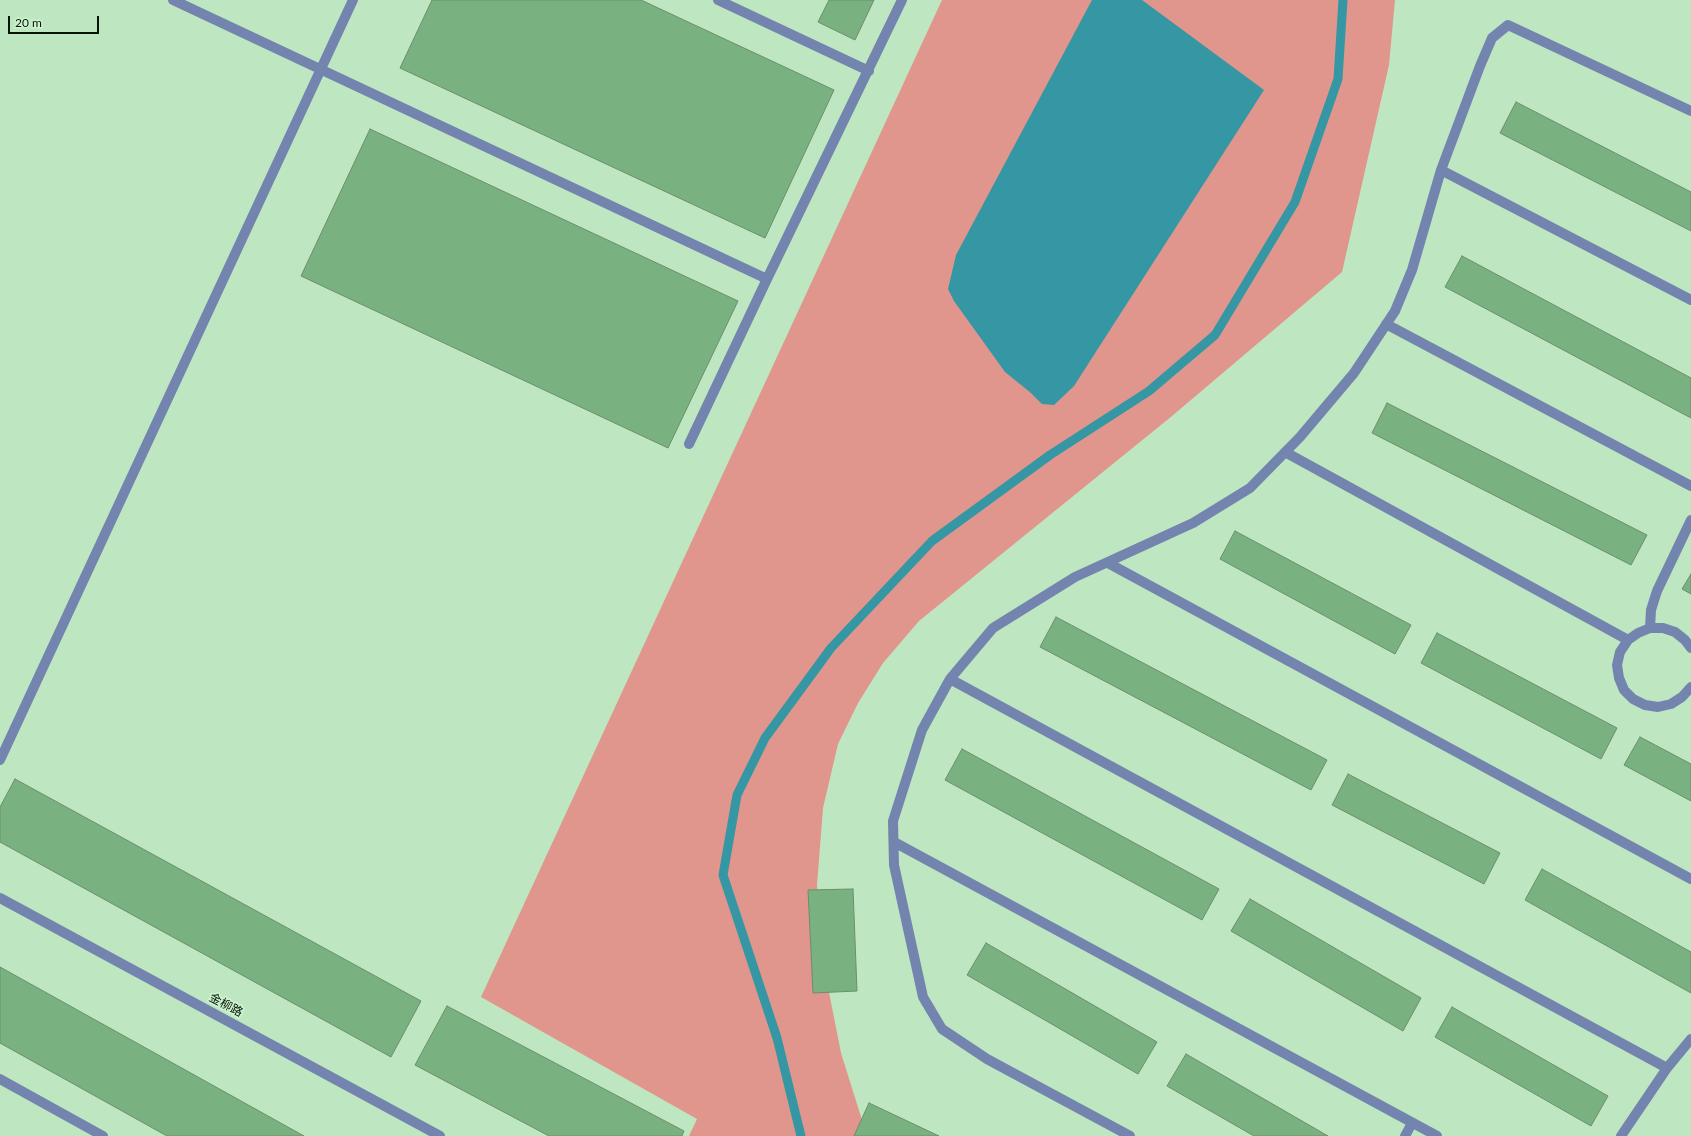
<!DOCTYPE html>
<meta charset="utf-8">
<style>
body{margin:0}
#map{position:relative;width:1691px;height:1136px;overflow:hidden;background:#bee6c1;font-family:Lato,sans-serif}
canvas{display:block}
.scale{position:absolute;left:8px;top:16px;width:91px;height:18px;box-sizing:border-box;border:2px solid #071509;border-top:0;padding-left:5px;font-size:12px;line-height:14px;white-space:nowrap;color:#071509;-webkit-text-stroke:3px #cbf3ce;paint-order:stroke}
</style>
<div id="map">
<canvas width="1691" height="1136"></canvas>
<div class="scale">20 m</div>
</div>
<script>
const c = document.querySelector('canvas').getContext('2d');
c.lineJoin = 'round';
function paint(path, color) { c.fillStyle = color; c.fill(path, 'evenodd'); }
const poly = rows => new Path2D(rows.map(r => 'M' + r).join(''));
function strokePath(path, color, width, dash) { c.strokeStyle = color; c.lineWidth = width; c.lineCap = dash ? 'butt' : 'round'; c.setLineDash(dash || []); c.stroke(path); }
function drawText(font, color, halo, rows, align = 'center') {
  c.font = font + ' Lato,"Noto Sans SC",sans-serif'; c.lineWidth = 3.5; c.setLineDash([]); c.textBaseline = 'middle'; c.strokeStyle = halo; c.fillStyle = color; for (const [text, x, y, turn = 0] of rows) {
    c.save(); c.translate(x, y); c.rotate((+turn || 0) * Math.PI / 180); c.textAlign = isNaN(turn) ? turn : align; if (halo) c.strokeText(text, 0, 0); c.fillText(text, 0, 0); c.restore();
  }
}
paint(poly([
 [942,0,1395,0,1389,65,1342,272,1172,416,919,621,883,663,858,703,838,744,823,808,817,885,823,962,841,1053,867,1136,689,1136,697,1119,481,997]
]), '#e0968c');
paint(poly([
 [1092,0,1142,0,1264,90,1074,386,1054,405,1042,404,1031,393,1005,372,954,301,948,289,956,255]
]), '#3497a3');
strokePath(poly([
 [801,1136,777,1038,723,875,737,795,765,738,831,648,932,541,1050,455,1149,391,1215,335,1295,202,1338,79,1343,0]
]), '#3497a3', 9);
const building = poly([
 [432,0,641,0,834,90,765,238,400,68,432,0],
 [829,0,874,0,855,40,818,22,829,0],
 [1516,102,1691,192,1691,231,1500,133,1516,102],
 [370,129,738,301,668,448,301,276,370,129],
 [1462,256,1691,378,1691,418,1445,287,1462,256],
 [1387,403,1647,535,1631,565,1372,433,1387,403],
 [1235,531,1411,625,1395,654,1220,559,1235,531],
 [1691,574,1691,594,1682,589,1691,574],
 [1056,617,1327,760,1311,790,1040,647,1056,617],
 [1437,633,1617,728,1601,759,1421,663,1437,633],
 [1640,737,1691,764,1691,801,1624,765,1640,737],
 [962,749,1219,889,1202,920,945,780,962,749],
 [1348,774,1500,853,1484,884,1332,805,1348,774],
 [15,779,421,1001,391,1057,0,842,0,807,15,779],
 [1542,869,1691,952,1691,993,1525,900,1542,869],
 [853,889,857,991,813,993,808,890,853,889],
 [1250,899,1421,998,1403,1031,1231,931,1250,899],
 [986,943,1157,1042,1138,1074,967,975,986,943],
 [0,967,304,1136,167,1136,0,1043,0,967],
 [447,1006,684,1131,682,1136,549,1136,415,1065,447,1006],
 [1452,1007,1608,1096,1591,1126,1435,1037,1452,1007],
 [1186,1054,1328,1136,1254,1136,1167,1086,1186,1054],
 [869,1103,939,1136,854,1136,869,1103]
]);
paint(building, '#7ab180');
strokePath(building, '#6a8f6e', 1);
strokePath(poly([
 [173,0,767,279],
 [718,0,869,71],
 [1441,170,1691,300],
 [1386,324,1691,486],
 [689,444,767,279,902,0],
 [1285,452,1628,640],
 [1108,563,1691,879],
 [1650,628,1651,610,1657,591,1691,520],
 [1691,648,1685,640,1675,632,1663,628,1650,628,1638,633,1628,640,1620,652,1617,665,1619,678,1624,690,1633,699,1645,705,1658,707,1671,704,1682,697,1691,687],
 [950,679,1667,1068],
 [0,760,353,0],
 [894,842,1437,1136],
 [0,898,440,1136],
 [0,1079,103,1136],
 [1130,1136,987,1059,942,1029,923,997,894,865,893,821,922,730,950,679,993,628,1075,577,1193,523,1250,488,1300,437,1354,373,1395,311,1412,270,1441,170,1480,66,1492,38,1508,25,1691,111],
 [1405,1136,1412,1123],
 [1621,1136,1667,1068,1691,1039]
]), '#7385af', 10);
drawText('12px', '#071509', '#cbf3ce', [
 ["金柳路",226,1005,28]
]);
</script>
